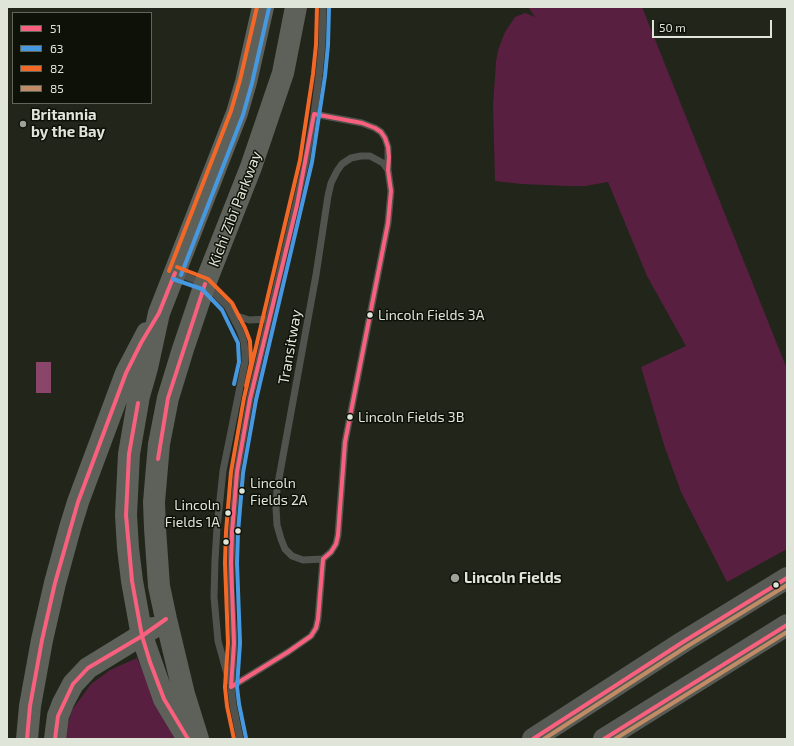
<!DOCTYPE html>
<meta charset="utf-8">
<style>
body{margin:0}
#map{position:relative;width:794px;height:746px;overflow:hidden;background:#21251a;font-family:"Exo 2",sans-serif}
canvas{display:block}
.frame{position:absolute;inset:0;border:8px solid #dfe5d8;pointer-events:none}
.legend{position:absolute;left:12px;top:12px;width:140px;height:92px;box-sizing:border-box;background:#0d1108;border:1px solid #61665b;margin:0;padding:5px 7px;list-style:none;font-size:12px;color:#dfe5d8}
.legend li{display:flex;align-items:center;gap:8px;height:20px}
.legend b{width:20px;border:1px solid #61665b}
.scale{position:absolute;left:652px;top:20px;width:120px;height:18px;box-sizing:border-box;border:2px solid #dfe5d8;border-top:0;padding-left:5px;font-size:12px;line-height:14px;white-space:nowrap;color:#dfe5d8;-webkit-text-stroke:3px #0d1108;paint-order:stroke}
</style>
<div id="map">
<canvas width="794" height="746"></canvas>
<div class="frame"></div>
<ul class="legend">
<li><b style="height:5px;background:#f8607d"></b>51</li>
<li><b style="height:5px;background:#4699e1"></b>63</li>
<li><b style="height:5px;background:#f36827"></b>82</li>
<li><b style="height:5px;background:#c18c65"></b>85</li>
</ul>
<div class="scale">50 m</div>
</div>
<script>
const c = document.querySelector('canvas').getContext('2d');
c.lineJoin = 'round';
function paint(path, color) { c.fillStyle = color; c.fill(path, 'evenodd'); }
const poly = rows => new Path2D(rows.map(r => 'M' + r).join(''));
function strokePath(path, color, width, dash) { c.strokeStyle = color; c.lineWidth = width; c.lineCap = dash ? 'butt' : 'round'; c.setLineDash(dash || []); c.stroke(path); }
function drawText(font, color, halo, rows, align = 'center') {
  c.font = font + ' "Exo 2",sans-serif'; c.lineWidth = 3; c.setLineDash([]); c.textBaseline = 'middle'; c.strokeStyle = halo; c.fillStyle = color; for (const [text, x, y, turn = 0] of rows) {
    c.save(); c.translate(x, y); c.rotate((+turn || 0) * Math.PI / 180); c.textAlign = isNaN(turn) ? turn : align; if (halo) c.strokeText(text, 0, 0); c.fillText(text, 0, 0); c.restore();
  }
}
paint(poly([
 [528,7,642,7,787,369,787,549,727,582,681,492,664,445,641,367,686,346,647,276,608,182,585,186,569,186,521,184,495,181,493,106,496,62,498,50,505,32,515,17,525,13,535,17],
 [137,658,175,739,64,739,72,710,91,684,110,670]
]), '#591f41');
paint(poly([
 [36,362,51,362,51,393,36,393]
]), '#89456a');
strokePath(poly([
 [314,114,362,123,375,128,381,132,385,138,388,147,388,170,391,191,388,223,345,442,338,535,336,544,331,552,323,559,303,560,292,556,285,549,281,539,277,525,276,508,277,489,316,275,328,196,331,183,337,171,342,164,351,158,361,156,370,156,383,163,388,170],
 [177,273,205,284,237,316,249,320,268,319],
 [227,306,240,331,244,342,245,352,245,362,223,471,217,528,215,560,214,597,218,641,229,681],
 [231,687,288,652,311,636,316,628,318,619,323,559],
 [240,739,233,705,231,687,234,643,231,586,231,563,232,532,237,472,250,399,306,161,314,114,319,75,322,45,323,7]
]), '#51534e', 7);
strokePath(poly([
 [533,739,683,642,787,578],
 [604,739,787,625]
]), '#585b55', 22);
strokePath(poly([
 [27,739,30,706,42,640,55,583,70,528,78,502,126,373,147,333],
 [55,739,58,716,63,703,73,684,88,668,153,628],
 [188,739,164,699,142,636,132,581,128,548,126,515,129,454,139,396,147,368,159,313,237,113,246,82,263,7],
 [198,739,184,694,166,619,159,586,155,528,154,502,159,444,168,398,183,349,205,284,251,167,283,73,296,7]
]), '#5d615a', 22);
strokePath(poly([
 [138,403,129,454,126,515,132,581,142,636,150,662,164,699,188,739],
 [158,459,168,398,205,284],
 [231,687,288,652,311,636,316,628,318,619,323,559,331,552,336,544,338,535,345,442,388,223,391,191,388,170,389,157,388,147,385,138,381,132,375,128,362,123,314,114],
 [231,687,234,643,231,563,232,532,237,472,250,399,297,205,314,114],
 [27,739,30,706,42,640,55,583,78,502,126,373,141,343,159,313,175,273],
 [55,739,58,716,73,684,88,668,142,636,166,619],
 [533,739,683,642,787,578],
 [604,739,787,625]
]), '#f8607d', 4);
strokePath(poly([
 [181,275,243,115,252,83,269,8],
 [173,279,202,289,222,310,238,343,239,362,234,384],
 [246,738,239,704,237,687,240,643,237,563,238,532,243,473,256,400,312,162,325,76,328,45,329,7]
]), '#4699e1', 4);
strokePath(poly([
 [177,267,208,279,232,303,245,328,250,341,251,363,246,386],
 [169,271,231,111,240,80,257,7],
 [234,739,227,706,225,687,228,643,225,563,226,532,231,472,244,398,300,160,313,74,316,45,317,7]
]), '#f36827', 4);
strokePath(poly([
 [544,739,686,647,787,585],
 [615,739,787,632]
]), '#c18c65', 4);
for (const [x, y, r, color] of [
 [23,124,4,"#9ca296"],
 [370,315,3.5,"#dfe5d8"],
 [350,417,3.5,"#dfe5d8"],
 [242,491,3.5,"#dfe5d8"],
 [228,513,3.5,"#dfe5d8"],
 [238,531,3.5,"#dfe5d8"],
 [226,542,3.5,"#dfe5d8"],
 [455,578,5,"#9ca296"],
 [776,585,3.5,"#dfe5d8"]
]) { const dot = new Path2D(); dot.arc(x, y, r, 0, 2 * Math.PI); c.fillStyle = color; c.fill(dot); strokePath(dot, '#0d1108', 1.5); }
drawText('14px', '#dfe5d8', '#0d1108', [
 ["Lincoln Fields 3A",378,315],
 ["Lincoln Fields 3B",358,417],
 ["Lincoln",250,483],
 ["Fields 2A",250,500],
 ["Lincoln",220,505,"right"],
 ["Fields 1A",220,522,"right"]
], 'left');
drawText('bold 15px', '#dfe5d8', '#0d1108', [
 ["Britannia",31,115],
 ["by the Bay",31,132],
 ["Lincoln Fields",464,578]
], 'left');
drawText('15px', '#dfe5d8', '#0d1108', [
 ["Kichi Zībī Parkway",235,209,-69],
 ["Transitway",290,347,-80]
]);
</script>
